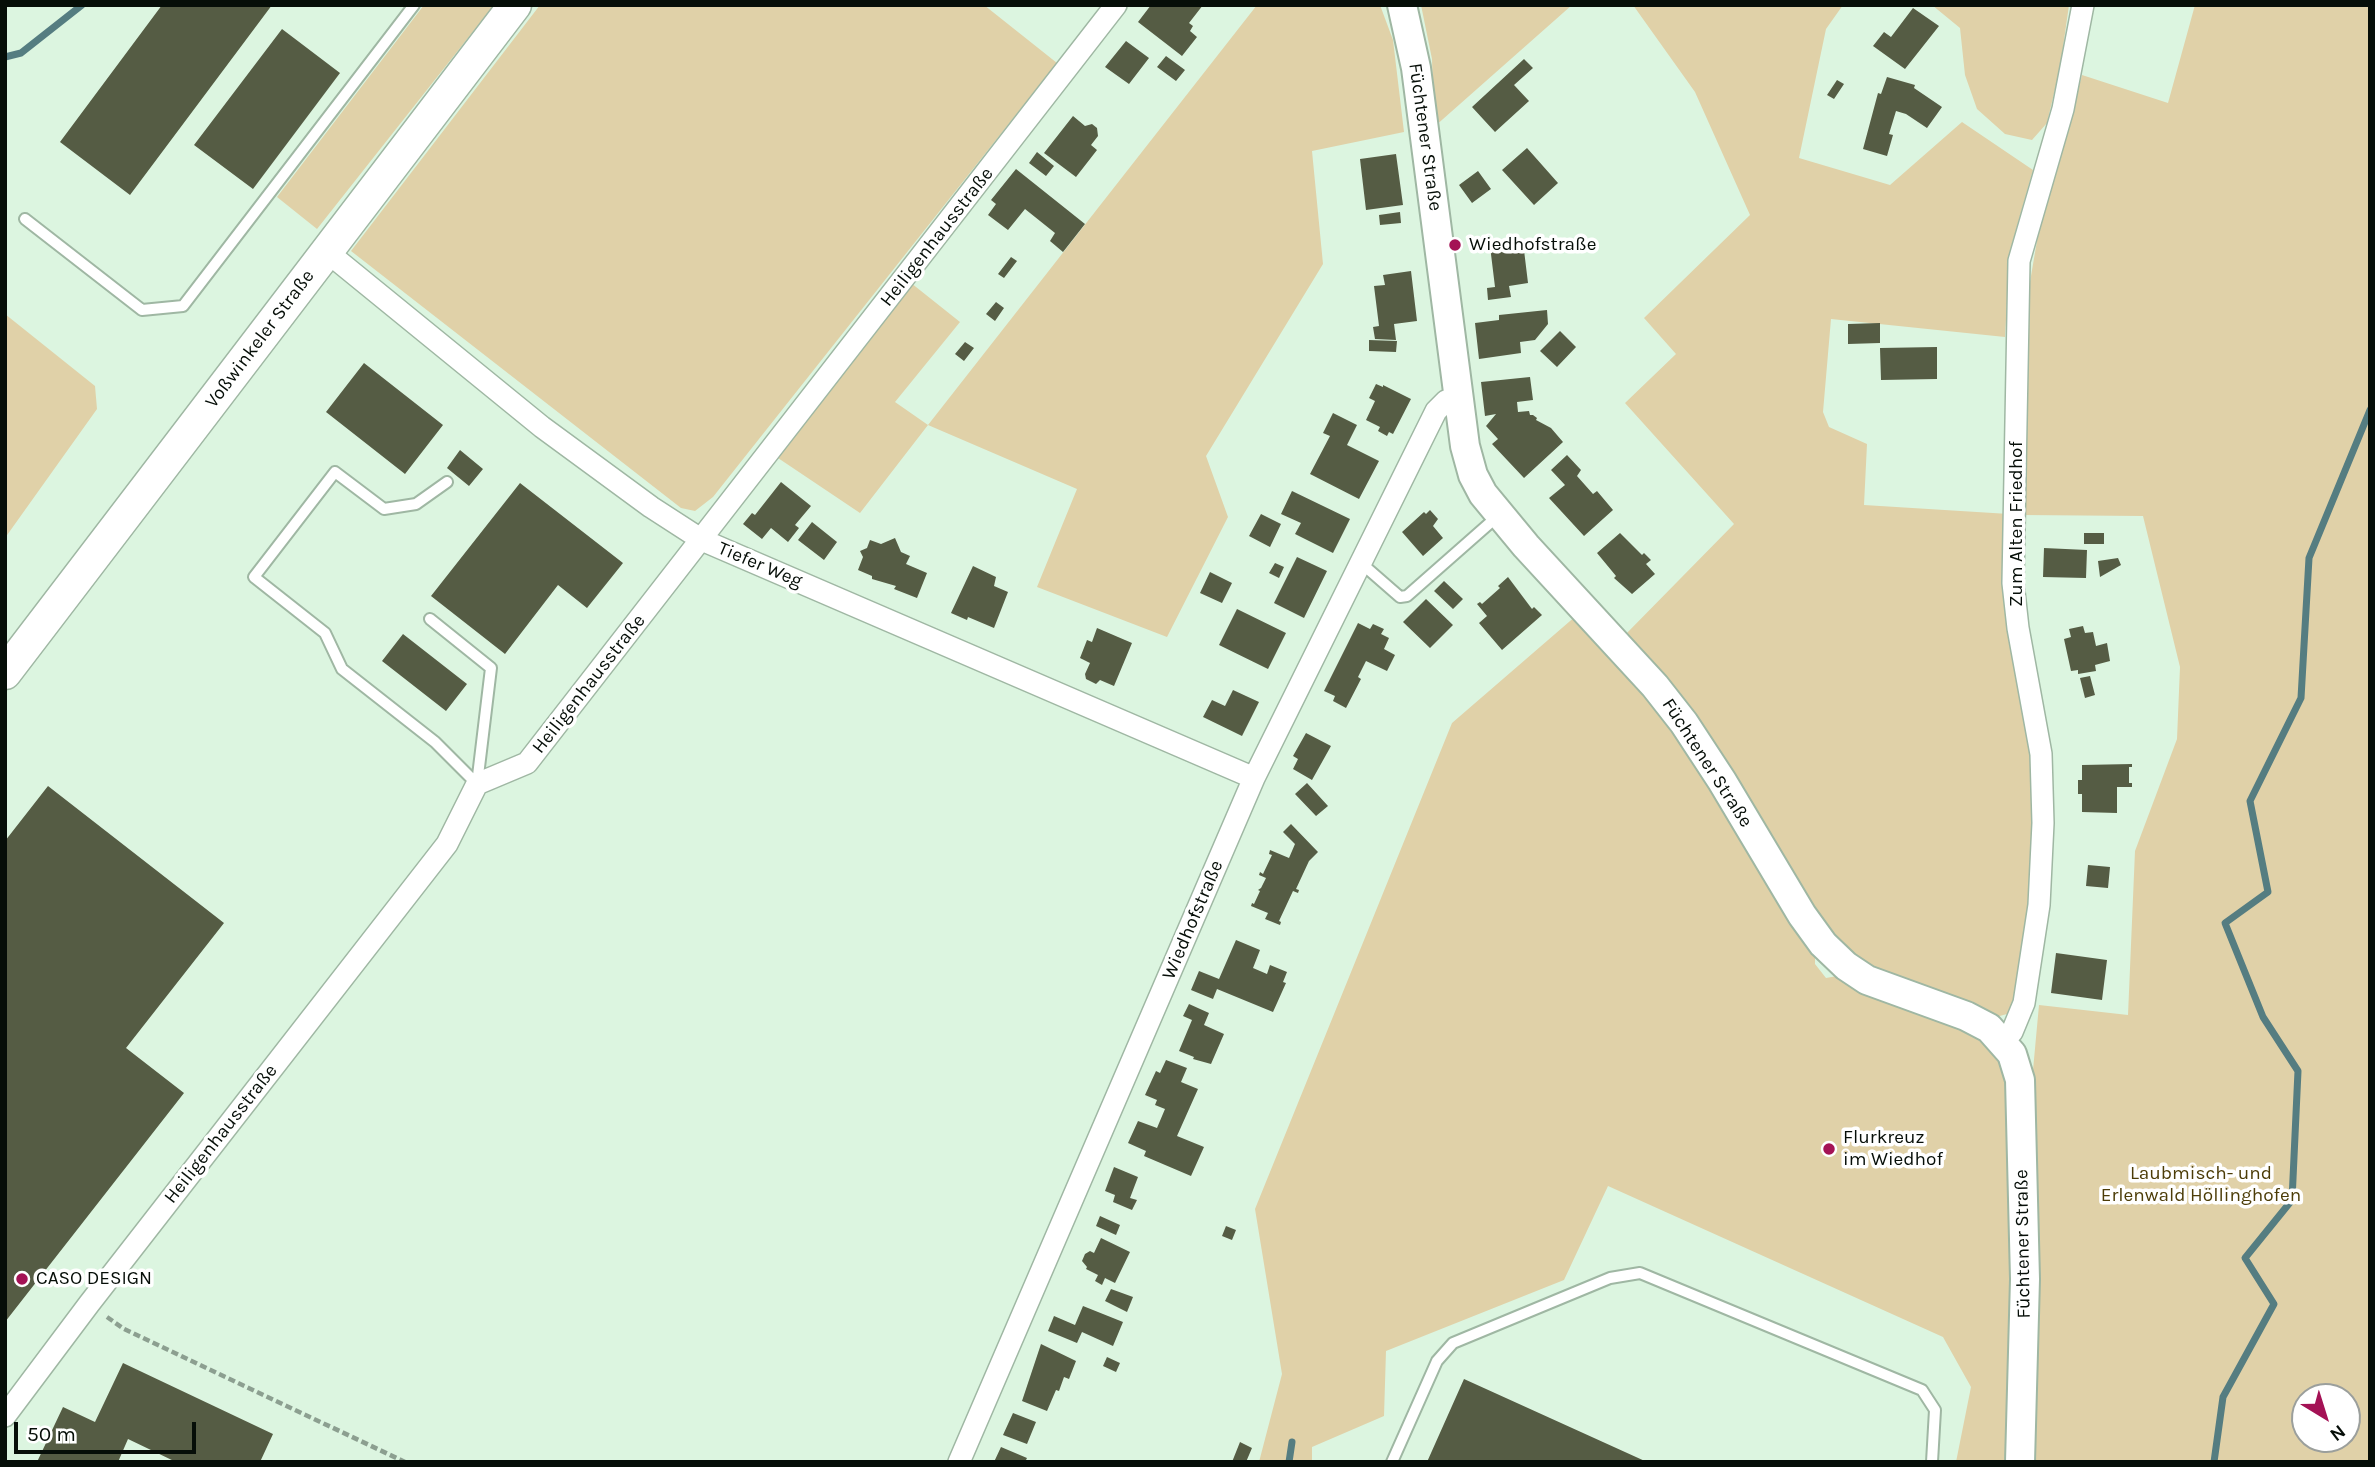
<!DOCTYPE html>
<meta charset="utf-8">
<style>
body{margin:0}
#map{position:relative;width:2375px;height:1467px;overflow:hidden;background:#dcf5e0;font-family:Karla,sans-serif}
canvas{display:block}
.frame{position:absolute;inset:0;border:7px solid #060e08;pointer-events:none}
.north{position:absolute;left:2291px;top:1383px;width:70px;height:70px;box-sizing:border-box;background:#fff;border:2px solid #9b9f9c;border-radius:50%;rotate:142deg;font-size:19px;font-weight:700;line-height:28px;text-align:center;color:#060e08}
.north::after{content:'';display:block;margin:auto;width:24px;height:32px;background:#a41255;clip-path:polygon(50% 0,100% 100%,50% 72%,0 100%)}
.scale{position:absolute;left:14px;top:1422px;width:182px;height:32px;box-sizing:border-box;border:4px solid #060e08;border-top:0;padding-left:9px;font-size:21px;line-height:24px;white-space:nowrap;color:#060e08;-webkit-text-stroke:5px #fff;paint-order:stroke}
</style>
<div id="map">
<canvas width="2375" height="1467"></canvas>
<div class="frame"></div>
<div class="north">N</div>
<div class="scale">50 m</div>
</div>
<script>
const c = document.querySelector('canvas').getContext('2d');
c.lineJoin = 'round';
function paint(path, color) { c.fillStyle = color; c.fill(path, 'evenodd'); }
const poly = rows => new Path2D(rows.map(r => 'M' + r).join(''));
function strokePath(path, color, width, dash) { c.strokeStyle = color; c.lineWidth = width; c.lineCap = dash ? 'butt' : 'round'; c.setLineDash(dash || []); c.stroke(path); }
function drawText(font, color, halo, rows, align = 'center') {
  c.font = font + ' Karla,sans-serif'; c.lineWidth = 7; c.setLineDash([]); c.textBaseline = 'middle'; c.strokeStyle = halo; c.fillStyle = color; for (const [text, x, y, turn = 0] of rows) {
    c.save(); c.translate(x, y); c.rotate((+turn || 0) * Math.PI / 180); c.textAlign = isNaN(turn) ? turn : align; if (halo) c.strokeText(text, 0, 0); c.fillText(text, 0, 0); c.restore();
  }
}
paint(poly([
 [424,5,494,5,317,229,277,197],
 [540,5,984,5,1057,63,713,497,695,511,681,508,351,251],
 [1257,5,1380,5,1393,40,1404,132,1312,151,1323,264,1206,456,1228,517,1167,637,1037,587,1077,489,928,425,860,513,778,458,911,283,960,322,895,402,928,425],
 [1421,5,1572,5,1434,127,1432,59],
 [1633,5,1843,5,1826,29,1799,158,1890,185,1962,122,2033,170,2010,251,2005,337,1831,319,1823,412,1829,427,1867,444,1864,505,2009,514,2034,759,2032,892,2013,1010,2007,1014,1996,1017,1887,976,1855,957,1832,937,1623,637,1734,524,1625,403,1676,354,1644,318,1750,215,1695,92],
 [1932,5,2069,5,2060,68,2047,123,2032,140,2005,134,1977,109,1965,75,1960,28],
 [2195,5,2370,5,2370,1462,1956,1462,1971,1387,1943,1337,1608,1186,1564,1280,1386,1351,1384,1416,1312,1447,1312,1462,1259,1462,1282,1374,1255,1209,1452,723,1577,615,1643,683,1815,951,1815,964,1826,978,1843,975,1974,1029,2032,1081,2039,1005,2128,1015,2135,851,2177,739,2180,667,2143,516,2021,515,2024,317,2038,235,2082,75,2168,103],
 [2305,1397,2347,1397,2347,1439,2305,1439],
 [5,314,95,386,97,409,5,538]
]), '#e0d1a8');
strokePath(poly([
 [5,57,21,53,82,5],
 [1289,1462,1292,1442],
 [2214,1462,2223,1397,2274,1304,2245,1258,2292,1200,2298,1071,2263,1017,2225,923,2268,892,2250,801,2301,698,2309,558,2370,410]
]), '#557d81', 7);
paint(poly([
 [162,5,272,5,130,195,60,142],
 [1151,5,1203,5,1189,23,1193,26,1190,31,1197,37,1182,56,1138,22],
 [1913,8,1939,26,1905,69,1873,46,1884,32,1891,37],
 [282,29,340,73,253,189,194,145],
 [1126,41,1149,58,1129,84,1105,67],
 [1166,56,1185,70,1176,81,1157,67],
 [1524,59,1533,68,1514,85,1529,101,1495,132,1472,107],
 [1887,77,1915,85,1914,88,1942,107,1927,128,1906,114,1896,111,1889,134,1893,135,1887,156,1863,149,1878,93,1881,94],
 [1837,80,1844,84,1834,99,1827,95],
 [1073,116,1085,126,1092,124,1097,128,1098,136,1091,145,1097,150,1076,177,1044,153],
 [1527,148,1558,183,1534,205,1502,170],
 [1037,152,1054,166,1046,176,1029,163],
 [1396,154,1403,205,1366,210,1360,159],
 [1016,169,1085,224,1063,252,1050,241,1055,233,1025,209,1008,230,988,215,996,204,991,200],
 [1478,171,1491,189,1472,203,1459,185],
 [1400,212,1401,223,1380,225,1379,215],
 [1523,242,1528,283,1509,286,1511,297,1488,300,1487,288,1495,287,1490,246],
 [1011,257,1017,261,1004,278,998,274],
 [1411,271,1417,321,1394,324,1396,340,1375,339,1373,327,1379,326,1374,286,1385,285,1383,275],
 [996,302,1004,308,995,321,986,314],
 [1547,310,1548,324,1535,340,1520,342,1521,353,1479,359,1475,323,1499,320,1499,315],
 [1880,323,1880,343,1848,344,1848,324],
 [1560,331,1576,347,1557,367,1540,351],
 [1369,340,1397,341,1396,352,1369,351],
 [965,342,974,348,964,361,955,354],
 [1937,347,1937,379,1881,380,1880,348],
 [364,363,443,425,405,474,326,412],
 [1530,377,1533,400,1517,402,1518,412,1529,411,1530,415,1533,415,1537,418,1536,420,1551,428,1563,442,1524,478,1492,444,1498,439,1486,426,1496,414,1485,416,1481,382],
 [1376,384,1383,387,1383,385,1411,399,1393,434,1389,432,1387,436,1378,431,1380,427,1366,420,1375,401,1369,398],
 [1333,413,1357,425,1347,445,1379,461,1359,499,1310,474,1330,436,1323,433],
 [460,450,483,469,469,486,447,468],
 [1567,455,1581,470,1577,476,1593,494,1597,491,1613,510,1584,536,1549,498,1565,485,1551,470],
 [781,482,811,506,795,525,799,528,788,542,771,528,762,539,743,524,752,513,755,515],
 [520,483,623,563,587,608,558,585,505,654,431,596],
 [1292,491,1350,519,1333,553,1295,534,1301,523,1281,514],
 [1430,510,1438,519,1433,526,1443,538,1423,556,1402,532,1424,512,1426,514],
 [1261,514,1281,524,1270,547,1249,536],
 [812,522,837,542,824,560,798,540],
 [1620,533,1642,555,1644,553,1651,560,1646,564,1655,574,1632,594,1614,578,1616,576,1597,553],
 [2084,533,2104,533,2104,544,2084,544],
 [895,538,901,552,910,556,906,564,927,573,917,598,894,589,896,586,872,579,872,576,858,570,863,557,860,551,867,548,870,540,881,544],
 [2044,548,2087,550,2086,578,2043,577],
 [1297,557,1327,571,1304,618,1274,603],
 [2118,558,2121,565,2100,577,2098,561],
 [1275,563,1284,567,1279,578,1269,573],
 [973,566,996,577,994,586,1008,592,994,628,968,617,967,620,951,613],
 [1210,572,1232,583,1222,603,1200,593],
 [1508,577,1532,609,1534,607,1542,615,1502,650,1479,623,1487,616,1477,604,1480,602,1482,604,1500,588,1498,586],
 [1444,581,1463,599,1453,609,1434,591],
 [1426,599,1453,625,1430,648,1403,622],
 [1237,609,1286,633,1268,669,1219,645],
 [1358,623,1370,629,1373,624,1384,629,1381,634,1389,638,1384,649,1395,655,1387,671,1366,661,1358,677,1361,679,1346,708,1333,701,1335,696,1324,691],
 [2083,626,2085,633,2093,632,2096,646,2107,643,2110,661,2095,665,2096,671,2078,674,2078,670,2071,671,2064,639,2071,637,2069,629],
 [1097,628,1132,643,1114,686,1100,680,1096,684,1086,679,1085,674,1090,663,1080,658,1087,640,1092,642],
 [403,634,467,684,446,711,382,661],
 [2090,676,2095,695,2085,698,2080,678],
 [1233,690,1259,702,1242,736,1203,717,1212,700,1225,706],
 [1306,733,1331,746,1312,780,1293,769,1298,759,1293,756],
 [2132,764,2132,767,2129,767,2129,783,2132,783,2132,787,2117,787,2117,813,2082,812,2082,794,2078,794,2078,780,2082,780,2082,765],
 [1307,783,1328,806,1316,816,1295,794],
 [48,786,224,923,126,1048,184,1093,5,1322,5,841],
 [1291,824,1318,852,1309,861,1296,889,1299,890,1298,893,1293,891,1279,921,1281,922,1280,925,1265,919,1268,913,1251,906,1252,903,1254,904,1260,891,1258,890,1261,888,1266,878,1259,875,1260,872,1263,874,1272,855,1269,854,1270,850,1289,858,1295,844,1283,832],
 [2088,865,2110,867,2108,888,2086,886],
 [1236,940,1260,950,1253,968,1267,974,1270,965,1287,972,1283,982,1286,983,1273,1012,1217,989,1213,999,1191,990,1199,971,1219,979],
 [2056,953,2107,960,2102,1000,2051,993],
 [1189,1004,1209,1013,1204,1025,1224,1034,1211,1064,1193,1059,1194,1057,1179,1051,1192,1020,1183,1016],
 [1166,1060,1187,1068,1181,1082,1198,1089,1177,1136,1204,1147,1191,1176,1144,1156,1146,1151,1128,1143,1138,1121,1157,1128,1165,1109,1155,1105,1157,1100,1145,1095,1156,1071,1160,1073],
 [1114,1167,1138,1177,1130,1198,1137,1200,1132,1210,1113,1202,1115,1195,1105,1191],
 [1100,1216,1120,1225,1116,1235,1096,1226],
 [1226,1226,1236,1230,1232,1240,1222,1236],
 [1101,1238,1130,1252,1115,1283,1105,1278,1102,1285,1095,1281,1098,1275,1086,1269,1087,1267,1082,1261,1085,1254,1090,1251,1094,1253],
 [1111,1289,1133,1297,1127,1312,1105,1301],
 [1083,1306,1123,1322,1113,1346,1082,1332,1077,1343,1048,1331,1054,1316,1075,1325],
 [1041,1344,1076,1361,1069,1379,1064,1377,1059,1391,1056,1390,1047,1411,1022,1401],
 [1107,1357,1120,1363,1116,1372,1103,1366],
 [123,1363,273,1434,260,1462,176,1462,128,1439,118,1462,37,1462,63,1407,95,1422],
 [1464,1379,1647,1462,1427,1462],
 [1013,1413,1036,1422,1027,1444,1003,1435],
 [1240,1442,1252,1448,1246,1462,1232,1462],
 [1001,1447,1027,1458,1025,1462,994,1462]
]), '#555c44');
const lane = poly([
 [25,219,142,310,183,306,414,5],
 [447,482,416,504,384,509,335,472,254,577,325,633,342,669,435,742,477,784],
 [1361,563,1400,597,1407,596,1499,515],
 [430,619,491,668,477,784],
 [1392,1462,1437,1361,1453,1343,1610,1278,1640,1273,1922,1390,1935,1410,1932,1462]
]);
const street = poly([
 [326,251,542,427,651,507,702,540,1254,778],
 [2002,1040,2012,1032,2024,1003,2039,905,2043,823,2041,754,2018,628,2013,583,2019,261,2063,109,2083,5],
 [5,1416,89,1304,447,844,477,784,527,763,1116,5],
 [959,1462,1254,778,1436,411,1446,401,1458,397]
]);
const secondary = poly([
 [1402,5,1416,68,1465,446,1473,475,1483,494,1526,546,1655,686,1684,723,1722,781,1802,915,1823,944,1846,966,1867,980,1966,1016,1989,1028,2012,1054,2020,1080,2025,1279,2020,1462]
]);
const primary = poly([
 [5,673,515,5]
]);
strokePath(lane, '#9fb7a3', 14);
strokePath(street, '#9fb7a3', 24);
strokePath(secondary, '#9fb7a3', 32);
strokePath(primary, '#9fb7a3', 35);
strokePath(poly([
 [107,1317,124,1329,405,1462]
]), '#8c9f90', 4.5, [7, 3.5]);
strokePath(lane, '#fff', 10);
strokePath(street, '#fff', 21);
strokePath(secondary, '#fff', 28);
strokePath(primary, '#fff', 32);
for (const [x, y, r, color] of [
 [1455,245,7,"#a41255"],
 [1829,1149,7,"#a41255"],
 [22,1279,7,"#a41255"]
]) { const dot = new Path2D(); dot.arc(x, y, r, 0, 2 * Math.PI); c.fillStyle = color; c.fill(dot); strokePath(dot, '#fff', 2.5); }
drawText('19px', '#060e08', '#fff', [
 ["Füchtener Straße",1425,137,82],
 ["Heiligenhausstraße",937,237,-52],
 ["Voßwinkeler Straße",260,339,-53],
 ["Zum Alten Friedhof",2017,524,-90],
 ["Tiefer Weg",760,565,23],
 ["Heiligenhausstraße",589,684,-52],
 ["Füchtener Straße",1707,763,57],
 ["Wiedhofstraße",1193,920,-67],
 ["Heiligenhausstraße",221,1134,-52],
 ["Füchtener Straße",2023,1244,-91]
]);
drawText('19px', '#060e08', '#fff', [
 ["Wiedhofstraße",1469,245],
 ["Flurkreuz",1843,1138],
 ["im Wiedhof",1843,1160],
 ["CASO DESIGN",36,1279]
], 'left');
drawText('19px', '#4c3c07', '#fff', [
 ["Laubmisch- und",2201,1174],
 ["Erlenwald Höllinghofen",2201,1196]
]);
</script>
